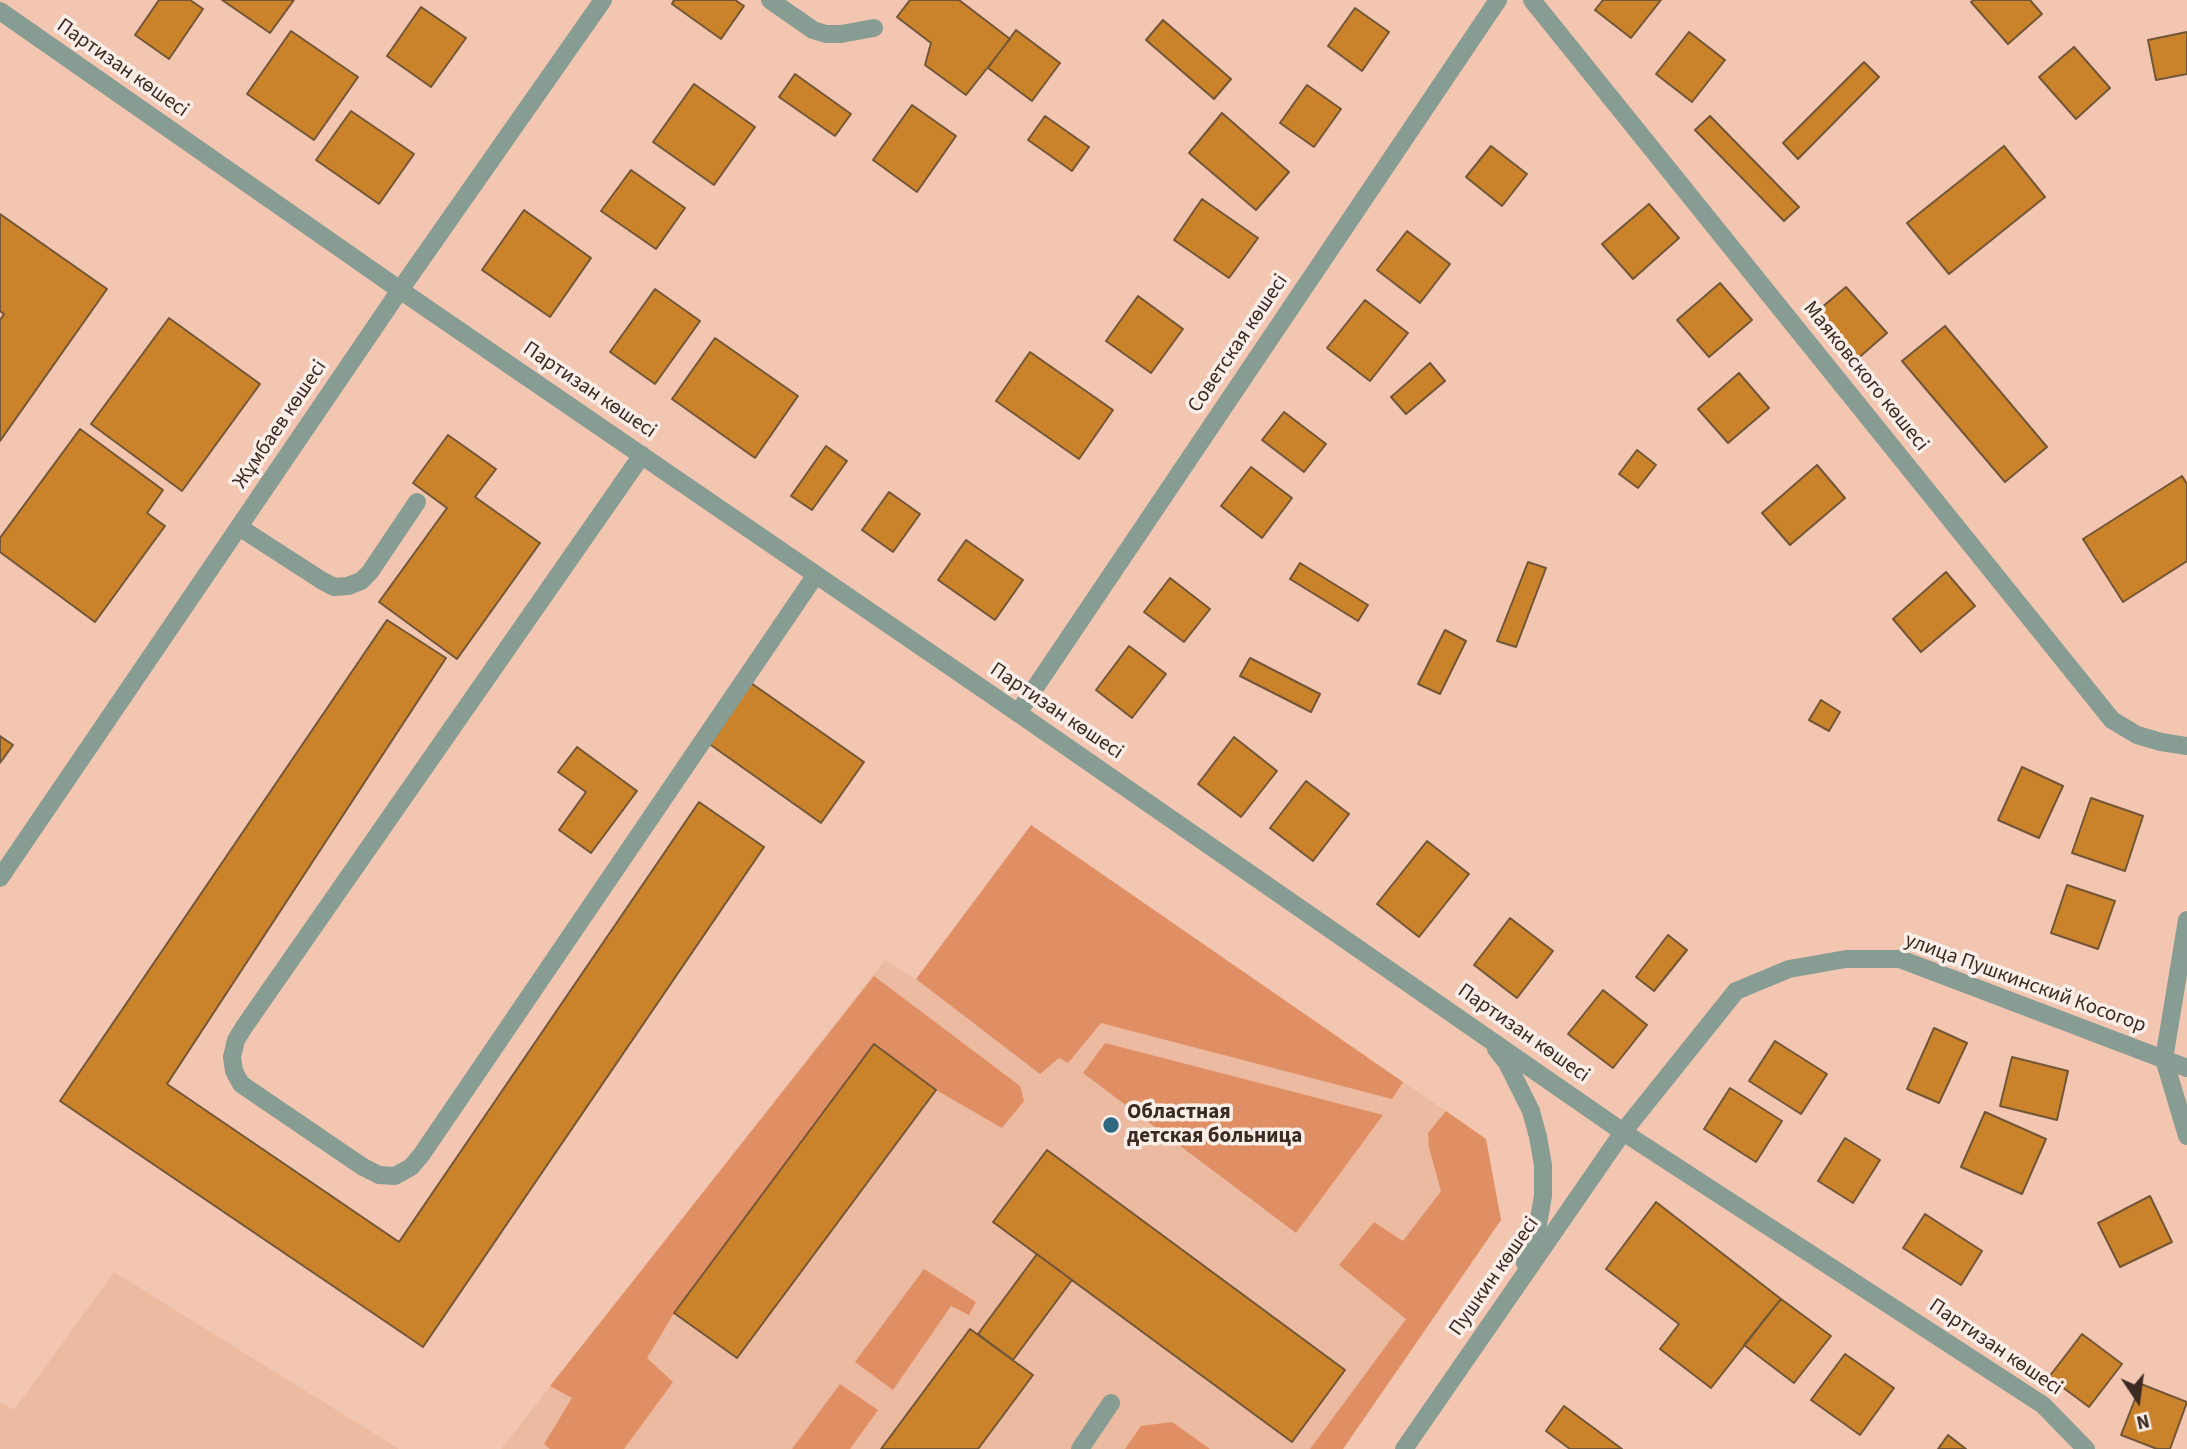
<!DOCTYPE html>
<meta charset="utf-8">
<style>
body{margin:0}
#map{position:relative;width:2187px;height:1449px;overflow:hidden;background:#f2c6b0;font-family:"Source Sans 3",sans-serif}
canvas{display:block}
.north{position:absolute;left:2103px;top:1365px;width:70px;height:70px;-webkit-text-stroke:5px #fceee8;paint-order:stroke;rotate:167deg;font-size:19px;font-weight:700;line-height:28px;text-align:center;color:#3c2b22}
.north::after{content:'';display:block;margin:auto;width:24px;height:32px;background:#3c2b22;clip-path:polygon(50% 0,100% 100%,50% 72%,0 100%)}
</style>
<div id="map">
<canvas width="2187" height="1449"></canvas>
<div class="north">N</div>
</div>
<script>
const c = document.querySelector('canvas').getContext('2d');
c.lineJoin = 'round';
function paint(path, color) { c.fillStyle = color; c.fill(path, 'evenodd'); }
const poly = rows => new Path2D(rows.map(r => 'M' + r).join(''));
function strokePath(path, color, width, dash) { c.strokeStyle = color; c.lineWidth = width; c.lineCap = dash ? 'butt' : 'round'; c.setLineDash(dash || []); c.stroke(path); }
function drawText(font, color, halo, rows, align = 'center') {
  c.font = font + ' "Source Sans 3",sans-serif'; c.lineWidth = 7; c.setLineDash([]); c.textBaseline = 'middle'; c.strokeStyle = halo; c.fillStyle = color; for (const [text, x, y, turn = 0] of rows) {
    c.save(); c.translate(x, y); c.rotate((+turn || 0) * Math.PI / 180); c.textAlign = isNaN(turn) ? turn : align; if (halo) c.strokeText(text, 0, 0); c.fillText(text, 0, 0); c.restore();
  }
}
paint(poly([
 [1031,825,1486,1139,1501,1220,1343,1449,501,1449,885,960,916,979],
 [114,1272,399,1449,0,1449,0,1402,14,1410]
]), '#ecbaa1');
paint(poly([
 [1031,825,1403,1082,1392,1099,1101,1023,1068,1063,1059,1058,1040,1074,916,979],
 [874,976,1020,1086,1024,1101,1002,1128,936,1090,874,1044,674,1313,647,1358,673,1382,624,1449,550,1449,544,1444,572,1398,550,1386],
 [1105,1043,1383,1115,1296,1233,1083,1073],
 [1446,1111,1486,1139,1501,1220,1343,1449,1310,1449,1406,1319,1339,1265,1374,1222,1403,1241,1441,1191,1429,1148,1428,1133],
 [924,1269,976,1302,969,1315,951,1306,893,1390,855,1362],
 [840,1384,878,1410,850,1449,792,1449],
 [1172,1422,1210,1449,1125,1449,1141,1426]
]), '#e08f65');
const building = poly([
 [159,0,190,0,203,9,169,59,135,35,159,0],
 [222,0,294,0,270,33,222,0],
 [674,0,735,0,744,6,721,39,672,4,674,0],
 [910,0,959,0,1010,39,966,95,925,65,931,43,897,17,910,0],
 [1603,0,1661,0,1631,38,1595,10,1603,0],
 [1974,0,2030,0,2042,14,2008,44,1971,2,1974,0],
 [421,7,466,38,431,87,387,56,421,7],
 [1355,8,1389,32,1362,71,1328,46,1355,8],
 [1163,20,1231,79,1214,99,1146,40,1163,20],
 [1016,30,1060,63,1032,101,988,68,1016,30],
 [291,31,358,77,314,140,247,94,291,31],
 [1689,32,1725,60,1692,102,1656,74,1689,32],
 [2187,32,2187,74,2156,80,2148,40,2187,32],
 [2074,47,2110,88,2076,119,2039,77,2074,47],
 [1864,62,1879,77,1798,159,1783,143,1864,62],
 [795,74,851,114,835,136,779,97,795,74],
 [694,84,755,127,714,185,653,142,694,84],
 [1307,85,1341,109,1314,147,1280,123,1307,85],
 [912,105,956,136,917,192,873,160,912,105],
 [351,111,414,154,379,204,316,160,351,111],
 [1222,113,1289,172,1256,210,1189,153,1222,113],
 [1045,116,1089,147,1072,171,1028,140,1045,116],
 [1710,116,1799,207,1784,221,1695,130,1710,116],
 [1491,146,1527,174,1502,206,1466,177,1491,146],
 [2004,146,2045,197,1949,274,1907,223,2004,146],
 [631,170,685,208,656,249,601,211,631,170],
 [1202,199,1258,238,1229,278,1174,240,1202,199],
 [1649,204,1679,238,1633,279,1602,244,1649,204],
 [524,210,591,258,550,317,482,270,524,210],
 [0,214,107,289,0,441,0,320,4,314,0,311,0,214],
 [1407,231,1450,264,1420,303,1377,270,1407,231],
 [1720,283,1752,320,1709,357,1677,320,1720,283],
 [1846,287,1887,333,1855,361,1815,313,1846,287],
 [655,289,700,321,655,384,610,352,655,289],
 [1138,296,1183,329,1151,373,1106,341,1138,296],
 [1365,300,1408,333,1370,381,1327,348,1365,300],
 [169,318,260,384,182,491,91,424,169,318],
 [1945,326,2047,447,2005,482,1902,361,1945,326],
 [715,338,798,396,755,458,672,399,715,338],
 [1030,352,1113,410,1079,459,996,401,1030,352],
 [1430,363,1445,381,1406,414,1391,397,1430,363],
 [1739,373,1769,408,1728,443,1698,409,1739,373],
 [1284,412,1326,444,1304,472,1262,440,1284,412],
 [80,429,163,490,147,513,165,526,95,622,0,552,0,538,80,429],
 [448,435,496,469,475,497,540,543,457,659,379,602,447,508,413,483,448,435],
 [826,446,847,461,812,510,791,496,826,446],
 [1637,450,1656,465,1638,488,1619,474,1637,450],
 [1817,465,1845,498,1790,545,1762,513,1817,465],
 [1251,467,1292,498,1262,538,1221,506,1251,467],
 [2182,476,2187,484,2187,561,2123,602,2083,539,2182,476],
 [889,492,920,514,893,552,862,530,889,492],
 [966,540,1023,580,995,620,938,580,966,540],
 [1528,562,1546,568,1516,647,1497,641,1528,562],
 [1300,563,1368,605,1358,621,1290,579,1300,563],
 [1946,572,1975,606,1921,652,1893,619,1946,572],
 [1170,578,1210,609,1184,642,1144,612,1170,578],
 [387,620,446,658,167,1084,399,1242,699,802,764,847,423,1347,60,1101,387,620],
 [1445,630,1466,641,1440,694,1418,684,1445,630],
 [1129,646,1166,674,1132,718,1096,690,1129,646],
 [1250,658,1320,694,1311,712,1240,676,1250,658],
 [751,683,864,762,821,823,708,743,751,683],
 [1821,700,1840,712,1829,731,1809,720,1821,700],
 [0,736,13,745,0,763,0,736],
 [1234,737,1277,771,1241,817,1198,784,1234,737],
 [577,747,637,791,591,853,559,830,586,792,558,772,577,747],
 [2022,767,2063,786,2039,838,1998,820,2022,767],
 [1306,781,1349,814,1313,861,1270,828,1306,781],
 [2091,798,2143,816,2125,871,2072,853,2091,798],
 [1427,841,1469,874,1419,937,1377,904,1427,841],
 [2067,885,2115,901,2098,949,2051,933,2067,885],
 [1510,918,1553,951,1517,998,1474,965,1510,918],
 [1668,935,1687,950,1654,991,1636,977,1668,935],
 [1603,990,1647,1025,1613,1068,1568,1034,1603,990],
 [1934,1028,1967,1043,1939,1103,1907,1089,1934,1028],
 [1775,1041,1827,1074,1801,1114,1749,1081,1775,1041],
 [874,1044,936,1090,737,1358,674,1313,874,1044],
 [2012,1057,2068,1071,2057,1120,2000,1106,2012,1057],
 [1730,1088,1782,1121,1756,1162,1704,1129,1730,1088],
 [1985,1112,2046,1139,2022,1194,1961,1167,1985,1112],
 [1845,1138,1880,1160,1853,1203,1818,1181,1845,1138],
 [1047,1150,1345,1370,1292,1442,993,1222,1047,1150],
 [2150,1196,2172,1242,2120,1267,2098,1223,2150,1196],
 [1656,1202,1781,1299,1711,1388,1660,1349,1679,1324,1606,1269,1656,1202],
 [1925,1214,1982,1251,1961,1285,1903,1248,1925,1214],
 [1037,1254,1072,1280,1013,1360,978,1334,1037,1254],
 [1781,1299,1831,1336,1794,1383,1744,1345,1781,1299],
 [970,1329,1033,1375,978,1449,881,1449,970,1329],
 [2082,1334,2122,1364,2089,1407,2049,1377,2082,1334],
 [1845,1354,1894,1388,1860,1435,1811,1400,1845,1354],
 [2141,1384,2187,1402,2170,1449,2157,1449,2121,1435,2141,1384],
 [1564,1406,1622,1449,1570,1449,1546,1431,1564,1406],
 [1948,1435,1966,1449,1938,1449,1948,1435]
]);
paint(building, '#ca832a');
strokePath(building, '#735637', 2);
strokePath(poly([
 [770,0,813,30,826,34,841,34,874,28],
 [642,455,244,1027,236,1040,232,1057,234,1071,241,1084,363,1167,379,1175,395,1176,411,1167,422,1154,815,576],
 [239,527,321,580,334,587,348,586,361,581,370,572,417,502],
 [1080,1449,1111,1403]
]), '#879c93', 18);
strokePath(poly([
 [1532,0,2112,720,2137,735,2161,742,2187,746],
 [400,290,603,0],
 [1018,713,1498,0],
 [2187,920,2164,1059,2187,1136],
 [2086,1449,2043,1405,1623,1132,1736,991,1789,969,1846,959,1900,959,2187,1068]
]), '#879c93', 18);
strokePath(poly([
 [0,11,400,290,1018,713,1623,1132,1404,1449],
 [0,878,400,290],
 [1496,1049,1507,1063,1531,1111,1538,1137,1543,1165,1543,1196,1538,1224,1525,1263]
]), '#879c93', 18);
for (const [x, y, r, color] of [
 [1111,1125,9,"#2d6880"]
]) { const dot = new Path2D(); dot.arc(x, y, r, 0, 2 * Math.PI); c.fillStyle = color; c.fill(dot); strokePath(dot, '#fceee8', 2.5); }
drawText('21px', '#3c2b22', '#fceee8', [
 ["Партизан көшесі",122,69,35],
 ["Советская көшесі",1239,344,-56],
 ["Маяковского көшесі",1865,377,51],
 ["Партизан көшесі",589,391,34],
 ["Жұмбаев көшесі",281,425,-56],
 ["Партизан көшесі",1056,712,34],
 ["улица Пушкинский Косогор",2025,984,20],
 ["Партизан көшесі",1523,1034,35],
 ["Пушкин көшесі",1495,1277,-55],
 ["Партизан көшесі",1995,1348,34]
]);
drawText('bold 21px', '#3c2b22', '#fceee8', [
 ["Областная",1127,1113],
 ["детская больница",1127,1137]
], 'left');
</script>
